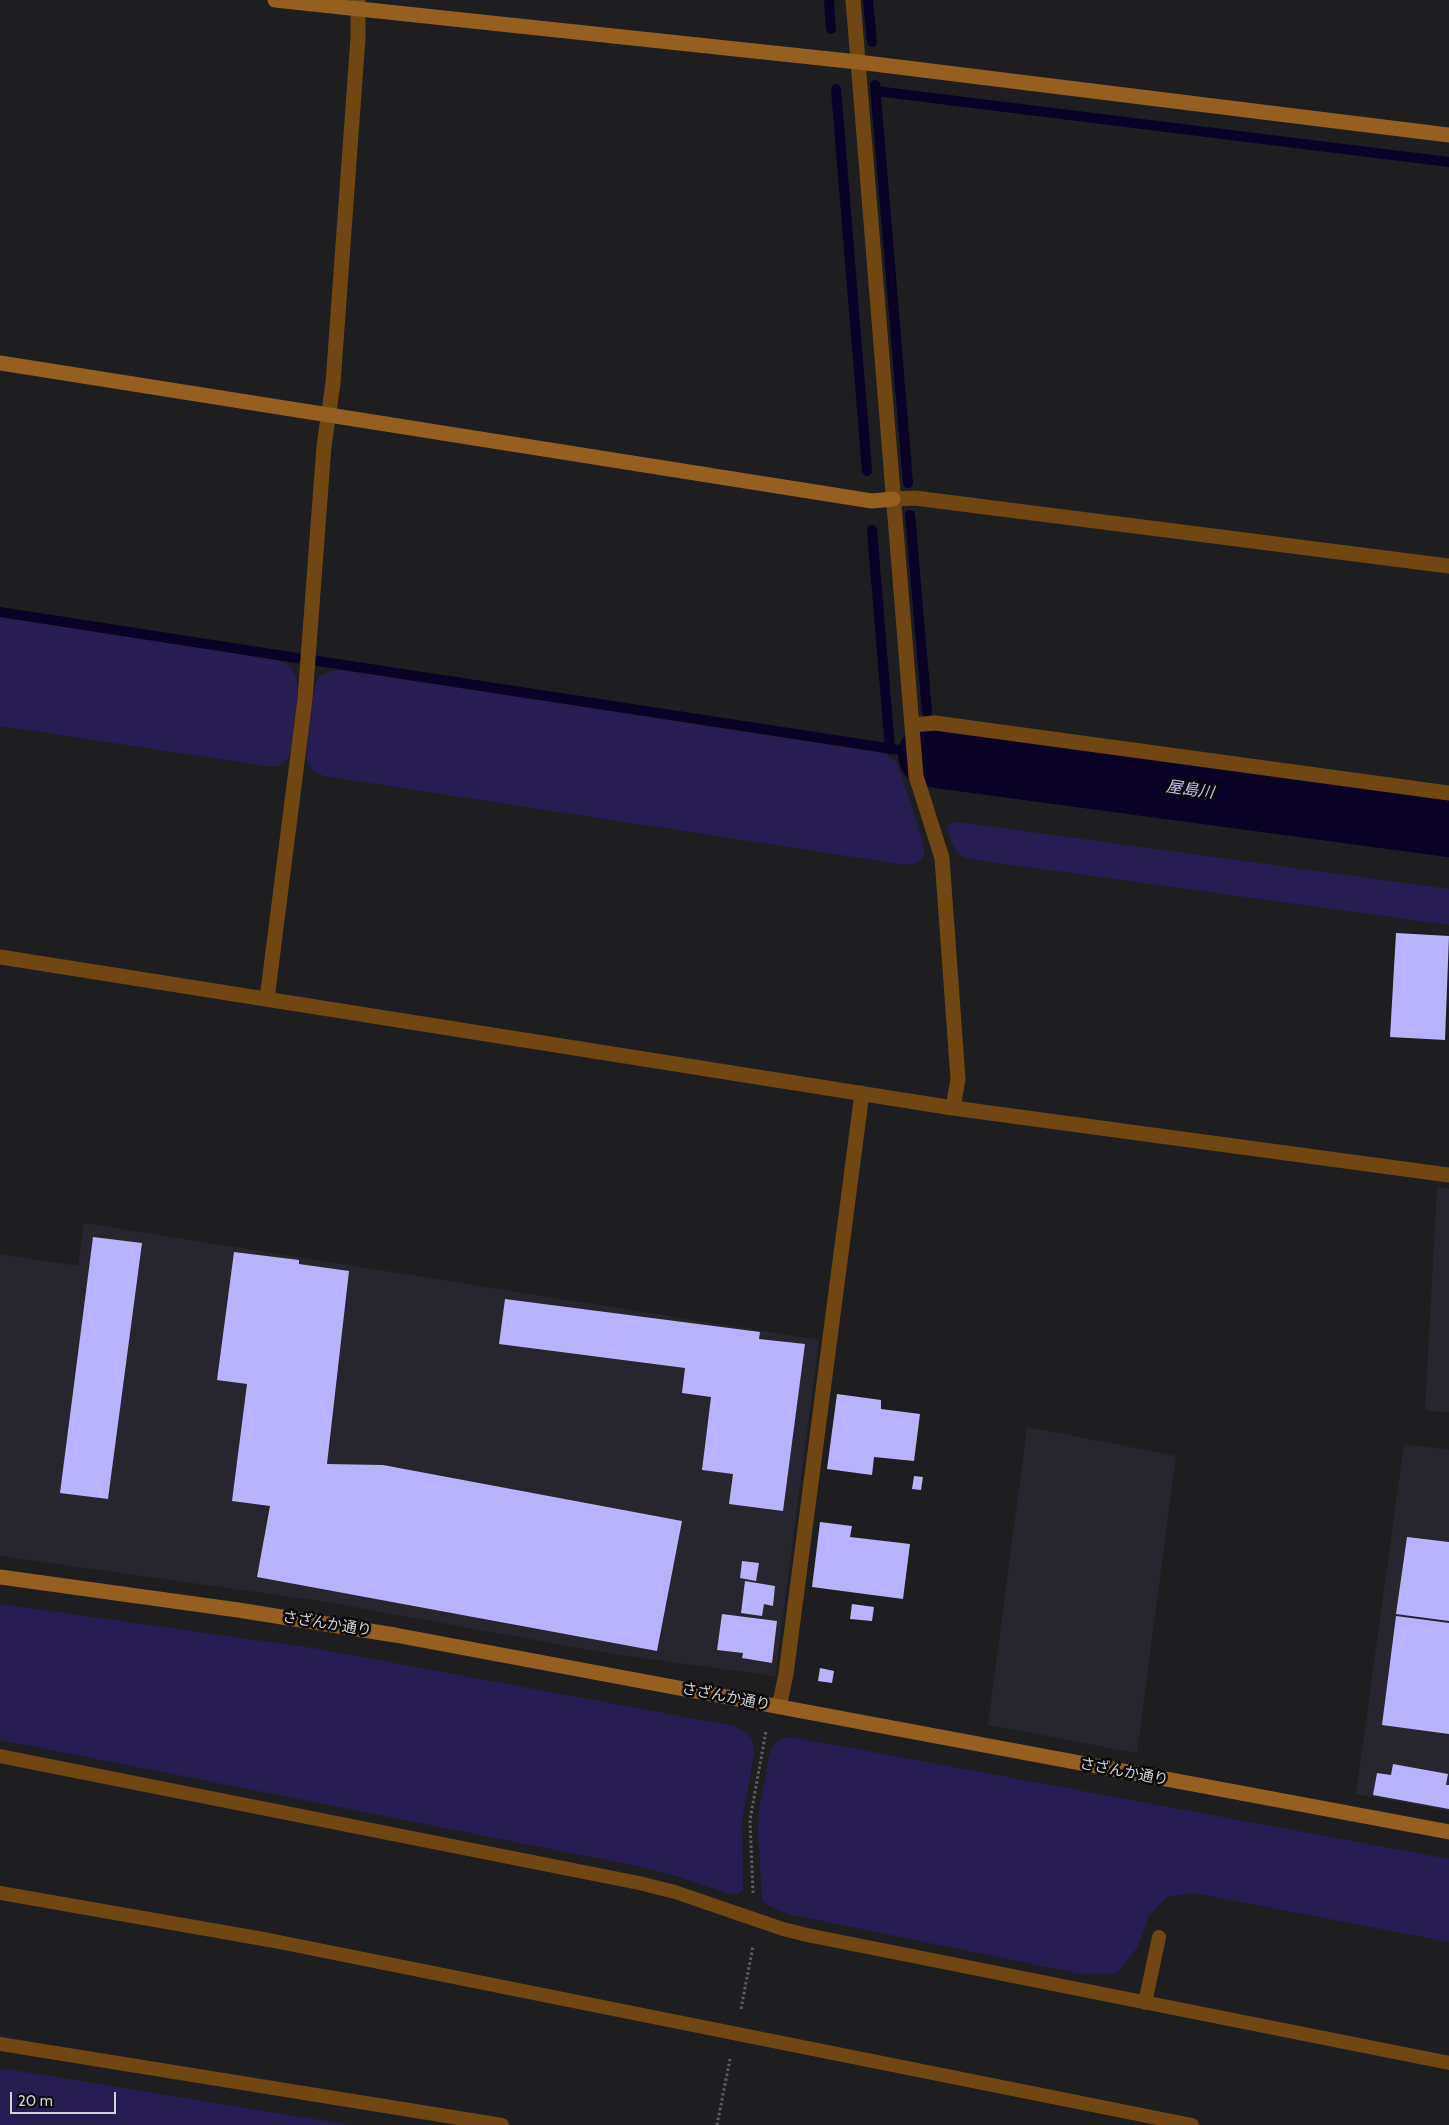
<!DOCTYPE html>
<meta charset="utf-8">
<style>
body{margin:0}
#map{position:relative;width:1449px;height:2125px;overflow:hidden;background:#1e1e21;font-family:Cabin,sans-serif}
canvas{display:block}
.scale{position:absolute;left:10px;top:2092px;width:106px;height:22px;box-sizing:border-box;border:2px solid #d4d4d6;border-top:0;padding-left:6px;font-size:15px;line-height:18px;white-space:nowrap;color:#d4d4d6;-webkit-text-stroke:4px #08080a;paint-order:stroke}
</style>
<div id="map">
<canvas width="1449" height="2125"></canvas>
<div class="scale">20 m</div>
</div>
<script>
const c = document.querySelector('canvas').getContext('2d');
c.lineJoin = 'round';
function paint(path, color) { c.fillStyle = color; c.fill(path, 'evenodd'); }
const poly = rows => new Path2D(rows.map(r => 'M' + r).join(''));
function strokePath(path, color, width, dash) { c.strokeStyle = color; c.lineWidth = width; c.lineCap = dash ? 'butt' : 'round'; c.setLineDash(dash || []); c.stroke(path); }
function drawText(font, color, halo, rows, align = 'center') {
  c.font = font + ' Cabin,"Noto Sans JP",sans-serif'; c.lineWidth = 5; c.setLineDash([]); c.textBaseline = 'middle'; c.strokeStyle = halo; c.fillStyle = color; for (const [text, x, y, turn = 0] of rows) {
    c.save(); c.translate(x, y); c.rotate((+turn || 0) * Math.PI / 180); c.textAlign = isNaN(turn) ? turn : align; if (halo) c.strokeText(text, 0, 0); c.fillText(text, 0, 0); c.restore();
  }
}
paint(poly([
 [1437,1187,1449,1189,1449,1412,1425,1411],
 [84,1223,819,1340,775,1676,612,1654,320,1601,0,1556,0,1254,78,1266],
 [1027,1427,1176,1456,1137,1753,988,1725],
 [1404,1444,1449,1450,1449,1811,1356,1794]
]), '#27262e');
paint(poly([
 [0,617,275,659,289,665,296,676,298,689,291,749,287,760,279,766,266,766,0,726],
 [343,670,876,752,887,755,896,762,900,771,923,843,925,855,918,863,906,865,324,776,313,771,307,761,306,751,314,690,318,678,330,671],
 [958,822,1449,889,1449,925,969,859,962,856,956,852,948,834,948,827,952,823],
 [0,1604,313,1648,734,1726,747,1733,753,1741,754,1754,742,1820,743,1890,738,1894,730,1894,680,1877,642,1867,0,1740],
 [784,1738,797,1738,1449,1859,1449,1942,1194,1893,1167,1897,1148,1917,1139,1945,1117,1973,1081,1974,788,1914,767,1905,762,1900,758,1831,759,1810,769,1757,774,1744],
 [0,2068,351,2125,0,2125]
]), '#271d52');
strokePath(poly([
 [829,0,831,29],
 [868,0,872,42],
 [875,85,908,483],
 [836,89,867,471],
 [876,91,1449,162],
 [910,515,927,712],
 [872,530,890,749],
 [0,612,297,658],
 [318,661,900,750],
 [927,754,930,755,928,733]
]), '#0a0126', 10);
strokePath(poly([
 [930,755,1449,825]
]), '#0a0126', 64);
paint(poly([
 [1396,933,1449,936,1445,1040,1390,1037],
 [93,1237,142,1243,108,1499,60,1493],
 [234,1252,299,1260,299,1264,349,1271,327,1464,383,1465,682,1521,657,1651,257,1577,270,1506,232,1501,247,1384,217,1380],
 [505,1299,760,1332,759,1339,805,1344,783,1511,729,1504,733,1474,702,1470,711,1397,682,1393,685,1368,499,1344],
 [837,1394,881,1400,881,1409,920,1414,914,1461,874,1457,872,1475,827,1469],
 [914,1476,923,1477,921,1490,912,1489],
 [820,1522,852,1526,850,1537,910,1544,903,1599,812,1587],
 [1407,1537,1449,1542,1449,1621,1396,1614],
 [742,1561,759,1563,756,1581,740,1578],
 [745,1581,775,1586,773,1606,764,1604,762,1616,741,1613],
 [852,1604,874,1607,872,1621,850,1619],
 [722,1614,777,1621,772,1663,742,1658,743,1653,717,1650],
 [1396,1616,1449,1623,1449,1734,1382,1725],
 [820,1668,834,1671,832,1683,818,1681],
 [1393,1764,1448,1774,1446,1785,1449,1785,1449,1809,1373,1795,1377,1773,1391,1775]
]), '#b9b3fd');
strokePath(poly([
 [753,1893,750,1820,766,1731],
 [741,2009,753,1946],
 [717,2125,730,2059]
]), '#5e5e61', 3, [2.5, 2.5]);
strokePath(poly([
 [0,1756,639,1883,675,1892,783,1929,807,1935,1449,2063],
 [0,1893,269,1940,1192,2125],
 [1145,2003,1159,1937],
 [0,2044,502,2125]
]), '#704613', 14);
strokePath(poly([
 [853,0,916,776,942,858,958,1079,953,1108],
 [893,499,915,498,1449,566],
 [912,725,935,723,1449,793],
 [0,957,953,1108,1449,1175],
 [267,999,305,699,324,446,333,383,358,38,358,0],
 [779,1707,786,1674,862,1093]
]), '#704613', 15);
strokePath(poly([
 [275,0,858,62,1449,135],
 [0,363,872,501,893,499],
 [0,1577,238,1610,395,1635,1449,1832]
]), '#955f20', 15);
drawText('15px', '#d4d4d6', '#08080a', [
 ["さざんか通り",327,1624,9],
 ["さざんか通り",726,1697,11],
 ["さざんか通り",1124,1772,11]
]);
drawText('italic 16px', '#c8c5f3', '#08080a', [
 ["屋島川",1190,790,8]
]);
</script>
